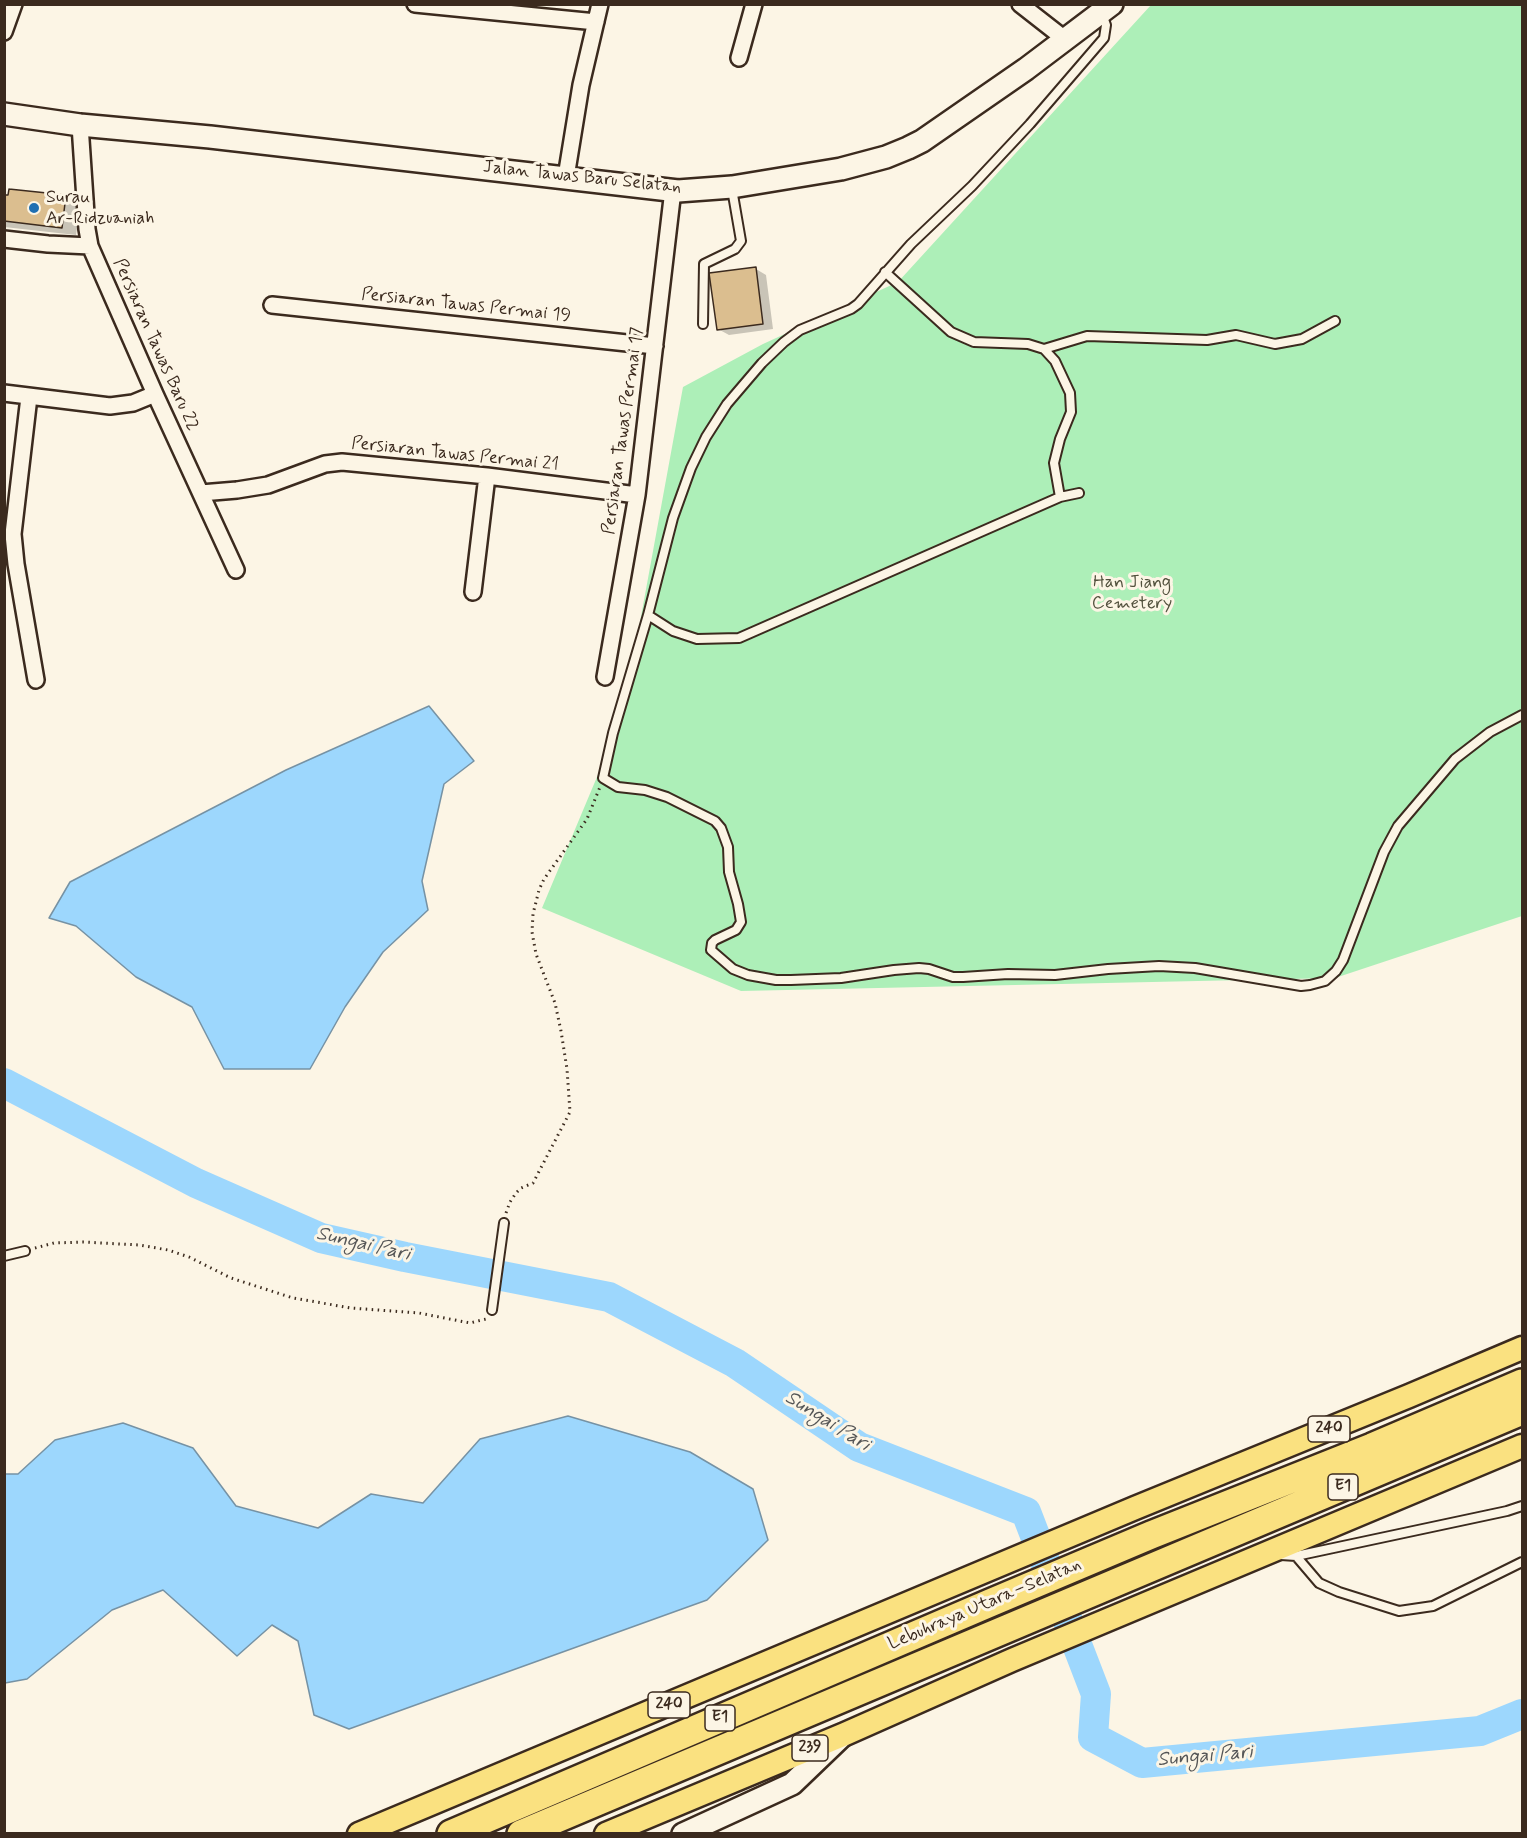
<!DOCTYPE html>
<meta charset="utf-8">
<style>
body{margin:0}
#map{position:relative;width:1527px;height:1838px;overflow:hidden;background:#fcf5e5;font-family:Mynerve,sans-serif}
canvas{display:block}
.frame{position:absolute;inset:0;border:6px solid #3b2a1e;pointer-events:none}
</style>
<div id="map">
<canvas width="1527" height="1838"></canvas>
<div class="frame"></div>
</div>
<script>
const c = document.querySelector('canvas').getContext('2d');
c.lineJoin = 'round';
function paint(path, color) { c.fillStyle = color; c.fill(path, 'evenodd'); }
const poly = rows => new Path2D(rows.map(r => 'M' + r).join(''));
function strokePath(path, color, width, dash) { c.strokeStyle = color; c.lineWidth = width; c.lineCap = dash ? 'butt' : 'round'; c.setLineDash(dash || []); c.stroke(path); }
function drawText(font, color, halo, rows, align = 'center') {
  c.font = font + ' Mynerve,sans-serif'; c.lineWidth = 6; c.setLineDash([]); c.textBaseline = 'middle'; c.strokeStyle = halo; c.fillStyle = color; for (const [text, x, y, turn = 0] of rows) {
    c.save(); c.translate(x, y); c.rotate((+turn || 0) * Math.PI / 180); c.textAlign = isNaN(turn) ? turn : align; if (halo) c.strokeText(text, 0, 0); c.fillText(text, 0, 0); c.restore();
  }
}
paint(poly([
 [1151,5,1522,5,1522,916,1335,978,741,991,542,908,623,715,683,387,763,344,898,282]
]), '#adefb8');
const water = poly([
 [429,706,474,761,444,784,422,881,428,910,383,952,345,1007,310,1069,224,1069,192,1007,136,977,76,926,49,918,70,882,286,770,429,706],
 [568,1416,690,1452,753,1489,768,1540,707,1600,349,1729,314,1715,298,1641,272,1625,237,1656,163,1590,112,1610,27,1679,5,1683,5,1474,18,1474,55,1440,123,1423,193,1448,236,1506,318,1528,371,1494,423,1503,480,1439,568,1416]
]);
paint(water, '#9dd7fd');
strokePath(water, '#7692a4', 1.5);
paint(poly([
 [4,196,65,197,80,205,76,235,4,227],
 [756,269,766,275,773,329,729,335,718,329]
]), '#0003');
strokePath(poly([
 [4,1083,196,1183,321,1238,405,1257,609,1297,735,1363,859,1447,1026,1512,1096,1694,1093,1737,1142,1763,1480,1731,1522,1714]
]), '#9dd7fd', 30);
const building = poly([
 [9,189,66,195,62,228,4,221,4,195,8,195,9,189],
 [756,267,763,324,717,330,709,273,756,267]
]);
paint(building, '#dbbe8f');
strokePath(building, '#3b2a1e', 1.5);
const lane = poly([
 [1102,14,1106,25,1104,38,1030,124,972,186,911,244,858,304,851,309,800,330,784,342,762,363,727,404,706,437,691,468,673,518,648,615,613,733,603,778,618,787,645,790,667,797,715,821,721,828,728,847,729,872,738,904,741,922,736,930,715,940,712,943,711,950,733,969,748,975,776,980,791,980,841,978,894,970,919,968,929,969,953,977,963,977,1008,974,1055,975,1108,969,1159,966,1195,968,1301,986,1310,985,1325,981,1336,971,1343,960,1384,852,1398,826,1455,759,1490,732,1522,715],
 [885,272,951,332,974,342,1028,344,1044,349,1055,361,1070,393,1071,412,1060,439,1054,463,1060,497],
 [703,324,704,264,735,249,741,241,732,189],
 [1044,349,1087,336,1207,340,1236,335,1275,344,1302,339,1335,321],
 [648,615,673,631,697,639,739,638,1060,497,1079,493],
 [4,1256,25,1251],
 [492,1310,504,1223],
 [1281,1555,1296,1556,1507,1511,1522,1506],
 [1296,1556,1319,1583,1339,1592,1399,1611,1433,1606,1522,1562]
]);
const street = poly([
 [415,4,596,22],
 [1020,4,1066,40],
 [4,32,14,4],
 [739,58,754,4],
 [80,125,87,229,90,246,155,394,236,570],
 [566,177,581,85,600,4],
 [4,239,48,244,90,246],
 [272,305,655,346],
 [4,393,110,406,133,403,155,394],
 [29,397,13,534,16,564,36,680],
 [201,493,237,490,268,485,325,464,342,462,487,476,637,495],
 [473,592,487,476],
 [605,677,637,495,673,190]
]);
const secondary = poly([
 [4,114,80,125,210,137,678,191,732,187,841,169,886,157,908,148,922,141,1026,69,1112,4],
 [683,1834,792,1784,842,1736]
]);
const primary = poly([
 [359,1834,1135,1508,1409,1396,1522,1348],
 [606,1834,845,1734,1012,1660,1522,1446]
]);
const highway = poly([
 [451,1834,990,1603,1151,1535,1372,1447,1522,1383],
 [521,1834,1522,1411]
]);
strokePath(lane, '#3b2a1e', 12);
strokePath(street, '#3b2a1e', 20);
strokePath(secondary, '#3b2a1e', 26);
strokePath(primary, '#3b2a1e', 27);
strokePath(highway, '#3b2a1e', 32);
strokePath(poly([
 [506,1213,510,1202,516,1193,521,1188,533,1183,570,1112,567,1069,561,1031,555,1003,536,954,532,932,533,914,539,890,544,879,587,819,600,787],
 [35,1248,54,1243,83,1242,139,1245,168,1250,189,1257,231,1278,293,1298,351,1308,419,1313,470,1323,486,1319]
]), '#3b2a1e', 3, [1.5, 4.5]);
strokePath(lane, '#fcf5e5', 8);
strokePath(street, '#fcf5e5', 15);
strokePath(secondary, '#fcf5e5', 21);
strokePath(primary, '#fae180', 22);
strokePath(highway, '#fae180', 27);
for (const [x, y, r, color] of [
 [34,208,6,"#1f6fb2"]
]) { const dot = new Path2D(); dot.arc(x, y, r, 0, 2 * Math.PI); c.fillStyle = color; c.fill(dot); strokePath(dot, '#fcf5e5', 2); }
for (const [x, y, w] of [
 [1329,1429,42],
 [1343,1487,30],
 [669,1705,42],
 [720,1718,30],
 [810,1748,36]
]) { const box = new Path2D(); box.roundRect(x - w / 2, y - 13, w, 26, 4.5); c.fillStyle = '#fcf5e5'; c.fill(box); strokePath(box, '#3b2a1e', 1.5); }
drawText('bold 16px', '#3b2a1e', null, [
 ["240",1329,1429],
 ["E1",1343,1487],
 ["240",669,1705],
 ["E1",720,1718],
 ["239",810,1748]
]);
drawText('18px', '#3b2a1e', '#fcf5e5', [
 ["Jalan Tawas Baru Selatan",582,178,6],
 ["Persiaran Tawas Permai 19",466,306,6],
 ["Persiaran Tawas Baru 22",155,345,66],
 ["Persiaran Tawas Permai 17",624,431,-82],
 ["Persiaran Tawas Permai 21",455,455,6],
 ["Lebuhraya Utara–Selatan",985,1605,-23]
]);
drawText('18px', '#3b2a1e', '#fcf5e5', [
 ["Surau",46,198],
 ["Ar-Ridzuaniah",46,219]
], 'left');
drawText('18px', '#52513d', '#fcf5e5', [
 ["Han Jiang",1132,583],
 ["Cemetery",1132,604]
]);
drawText('italic 20px', '#545556', '#fcf5e5', [
 ["Sungai Pari",363,1245,13],
 ["Sungai Pari",827,1422,32],
 ["Sungai Pari",1205,1757,-5]
]);
</script>
